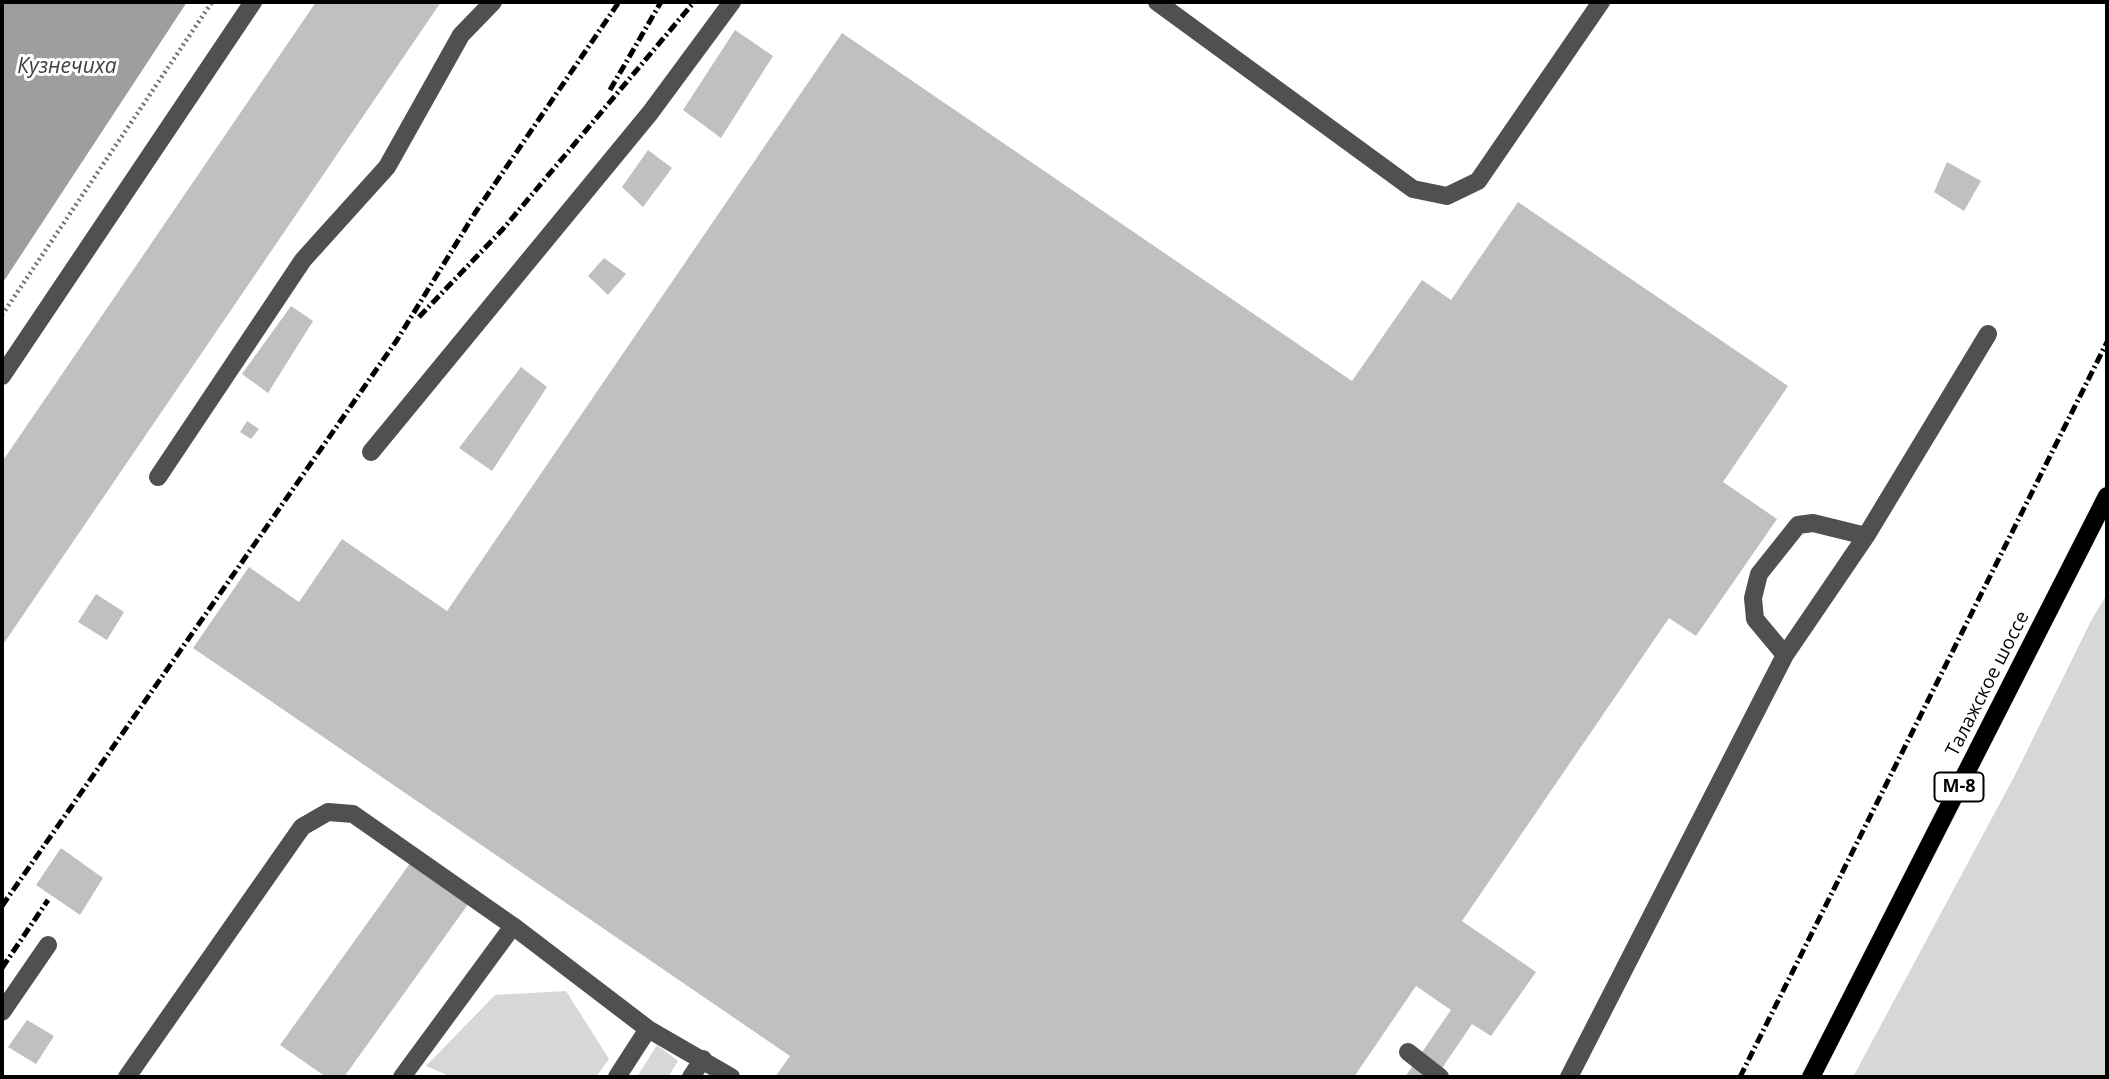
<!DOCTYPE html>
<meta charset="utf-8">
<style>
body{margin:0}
#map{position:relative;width:2109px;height:1079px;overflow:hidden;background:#fff;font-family:"Open Sans",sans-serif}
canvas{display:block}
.frame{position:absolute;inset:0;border:4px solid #000;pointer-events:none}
</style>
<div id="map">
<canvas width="2109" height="1079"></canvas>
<div class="frame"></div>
</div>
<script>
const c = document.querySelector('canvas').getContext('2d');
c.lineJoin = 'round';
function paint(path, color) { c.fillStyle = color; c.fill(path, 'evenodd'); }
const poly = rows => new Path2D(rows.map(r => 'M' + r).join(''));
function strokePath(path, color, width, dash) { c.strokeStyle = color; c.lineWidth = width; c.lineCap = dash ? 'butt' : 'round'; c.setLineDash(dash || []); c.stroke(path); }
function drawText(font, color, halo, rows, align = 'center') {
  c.font = font + ' "Open Sans",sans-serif'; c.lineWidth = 6; c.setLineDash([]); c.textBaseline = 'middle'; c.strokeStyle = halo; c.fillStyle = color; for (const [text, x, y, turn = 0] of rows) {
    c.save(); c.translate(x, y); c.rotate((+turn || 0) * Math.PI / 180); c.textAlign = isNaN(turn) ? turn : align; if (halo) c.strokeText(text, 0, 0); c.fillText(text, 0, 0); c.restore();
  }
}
paint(poly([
 [2107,594,2107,1077,1853,1077,2015,775,2092,619],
 [566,991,609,1059,596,1077,452,1077,426,1066,495,995],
 [657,1045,678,1061,668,1077,637,1077]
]), '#d7d7d7');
paint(poly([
 [2,2,187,2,2,284]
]), '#9e9e9e');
paint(poly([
 [316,2,441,2,2,646,2,462],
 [735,30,773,56,721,138,683,110],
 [842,33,1352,381,1422,280,1451,300,1518,202,1788,386,1723,482,1777,519,1696,636,1669,618,1462,921,1536,972,1491,1036,1472,1024,1436,1077,1405,1077,1451,1010,1416,986,1354,1077,775,1077,790,1056,193,648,249,567,299,602,342,539,447,611],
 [648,150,672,168,643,207,622,187],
 [1947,162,1981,181,1964,211,1934,192],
 [604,258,626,274,608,295,588,276],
 [291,306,313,321,268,393,242,374],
 [521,367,547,387,492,471,459,448],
 [247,421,259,429,251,439,240,432],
 [96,594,124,612,107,640,78,622],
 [61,848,103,878,80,915,36,885],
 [411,862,469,903,344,1077,326,1077,280,1045],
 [27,1020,54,1036,36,1064,8,1047]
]), '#c0c0c0');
const major = poly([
 [1811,1077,2107,496]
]);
strokePath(major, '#dbdbdb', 19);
strokePath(poly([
 [2,315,212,2]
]), '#727272', 4.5, [2, 3.5]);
strokePath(poly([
 [1157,2,1413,189,1447,196,1478,181,1601,2],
 [2,376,253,2],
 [371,452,650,113,732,2],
 [158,477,303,260,387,167,461,35,493,2],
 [1785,655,1755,619,1753,598,1759,574,1798,525,1813,523,1866,536],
 [2,1012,48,945],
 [648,1029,731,1077],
 [1408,1052,1440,1077],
 [127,1077,302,827,328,812,353,814,513,926],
 [402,1077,513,926,648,1029,617,1077],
 [691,1077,703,1059],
 [1569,1077,1785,655,1866,536,1988,334]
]), '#505050', 18);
strokePath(major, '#000', 18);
strokePath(poly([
 [610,90,661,2],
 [419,317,503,229,694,2],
 [2,906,397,340,475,213,619,2],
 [2,968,48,900],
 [1740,1077,2107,342]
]), '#000', 5, [10, 3.5, 2, 3.5]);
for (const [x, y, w] of [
 [1959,787,49]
]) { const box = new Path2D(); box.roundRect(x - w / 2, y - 14.5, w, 29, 5); c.fillStyle = '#fff'; c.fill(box); strokePath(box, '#000', 2); }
drawText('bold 18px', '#000', null, [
 ["М-8",1959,787]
]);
drawText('19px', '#000', '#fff', [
 ["Талажское шоссе",1988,684,-63]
]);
drawText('italic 21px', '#3f3f3f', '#fff', [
 ["Кузнечиха",67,67]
]);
</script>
